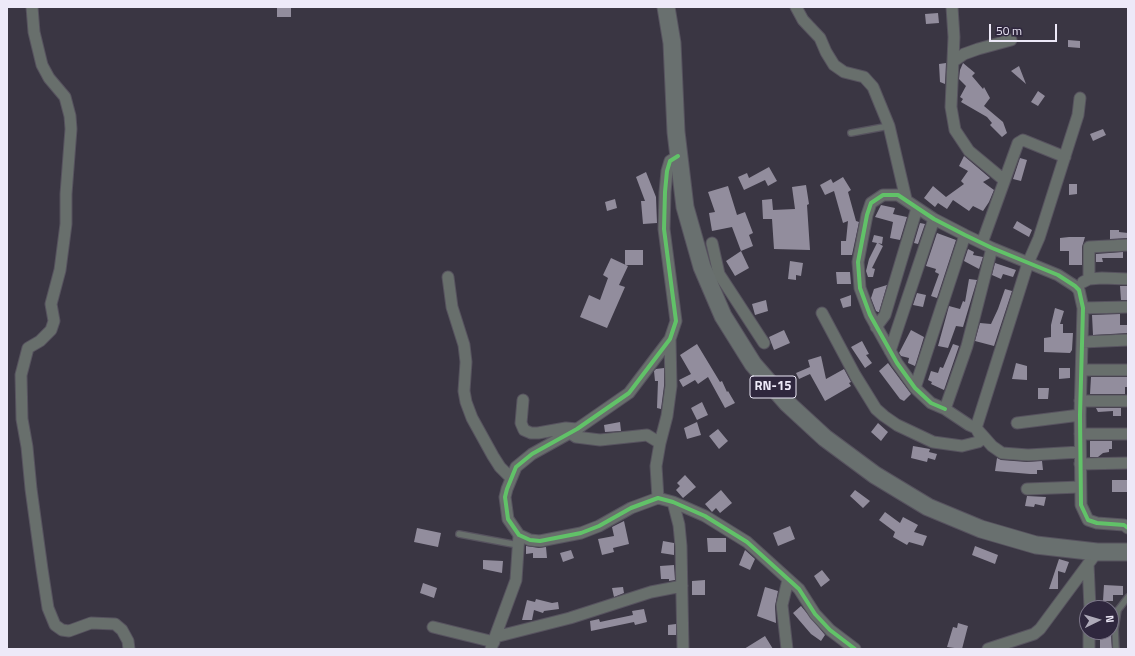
<!DOCTYPE html>
<style>
body{margin:0}
#map{position:relative;width:1135px;height:656px;overflow:hidden;background:#3a3643;font-family:"Titillium Web",sans-serif}
canvas{display:block}
.frame{position:absolute;inset:0;border:8px solid #ede9f8;pointer-events:none}
.north{position:absolute;left:1079px;top:600px;width:40px;height:40px;box-sizing:border-box;background:#2f273e;border:1px solid #7b7588;border-radius:50%;rotate:85deg;font-size:11px;font-weight:700;line-height:16px;text-align:center;color:#ede9f8}
.north::after{content:'';display:block;margin:auto;width:14px;height:18px;background:#aeaab9;clip-path:polygon(50% 0,100% 100%,50% 72%,0 100%)}
.scale{position:absolute;left:989px;top:24px;width:68px;height:18px;box-sizing:border-box;border:2px solid #ede9f8;border-top:0;padding-left:5px;font-size:12px;line-height:14px;white-space:nowrap;color:#ede9f8;-webkit-text-stroke:3px #2f273e;paint-order:stroke}
</style>
<div id="map">
<canvas width="1135" height="656"></canvas>
<div class="frame"></div>
<div class="north">N</div>
<div class="scale">50 m</div>
</div>
<script>
const c = document.querySelector('canvas').getContext('2d');
c.lineJoin = 'round';
function paint(path, color) { c.fillStyle = color; c.fill(path, 'evenodd'); }
const poly = rows => new Path2D(rows.map(r => 'M' + r).join(''));
function strokePath(path, color, width, dash) { c.strokeStyle = color; c.lineWidth = width; c.lineCap = dash ? 'butt' : 'round'; c.setLineDash(dash || []); c.stroke(path); }
function drawText(font, color, halo, rows, align = 'center') {
  c.font = font + ' "Titillium Web",sans-serif'; c.lineWidth = 4; c.setLineDash([]); c.textBaseline = 'middle'; c.strokeStyle = halo; c.fillStyle = color; for (const [text, x, y, turn = 0] of rows) {
    c.save(); c.translate(x, y); c.rotate((+turn || 0) * Math.PI / 180); c.textAlign = isNaN(turn) ? turn : align; if (halo) c.strokeText(text, 0, 0); c.fillText(text, 0, 0); c.restore();
  }
}
paint(poly([
 [280,7,291,7,291,17,277,17,277,8],
 [938,13,939,23,926,24,925,14],
 [1068,40,1080,41,1080,48,1068,47],
 [946,63,945,84,940,82,939,64],
 [963,63,975,73,972,76,983,89,984,87,990,98,984,106,1003,122,1007,133,1002,137,990,125,992,123,987,117,961,102,963,99,960,97,966,86,959,79,960,70],
 [1019,66,1026,84,1011,71],
 [1038,91,1045,96,1038,106,1031,102],
 [1103,129,1106,135,1093,141,1090,134],
 [964,156,990,178,983,182,994,190,989,202,983,211,973,206,969,211,953,200,947,209,938,203,935,207,924,198,933,186,946,197,964,184,961,181,968,171,959,166],
 [1020,158,1027,160,1021,181,1013,179],
 [769,167,777,181,768,186,765,180,744,190,738,177,747,173,749,178],
 [646,172,656,197,657,223,643,224,641,201,645,201,636,177],
 [843,177,851,190,848,192,856,221,859,222,852,255,841,255,841,241,846,241,848,221,843,223,834,191,825,195,820,185,831,179,833,183],
 [1069,184,1077,184,1077,194,1069,195],
 [806,185,809,204,807,205,810,250,774,249,772,219,763,219,762,200,772,199,773,210,795,209,792,187],
 [728,186,737,215,745,212,753,233,749,235,753,246,741,251,732,227,712,231,709,213,715,212,708,192],
 [615,199,617,208,607,211,605,202],
 [881,205,895,208,893,214,907,217,900,240,890,238,893,222,875,217],
 [1017,221,1032,230,1029,237,1013,228],
 [920,223,925,224,918,244,914,243],
 [1110,230,1119,230,1119,232,1128,233,1128,238,1110,239],
 [937,233,956,240,937,298,931,296,939,274,935,272,936,269,926,266],
 [874,235,883,237,882,244,878,243,883,246,872,268,875,269,873,277,868,277,866,271,869,259,877,243,872,242],
 [1069,237,1085,237,1082,247,1082,265,1069,265,1069,251,1060,251,1060,238],
 [968,249,974,252,973,255,983,257,979,269,964,261],
 [625,250,643,250,643,265,625,265],
 [741,251,749,268,735,276,726,261],
 [1123,252,1123,258,1102,258,1103,262,1096,262,1096,254],
 [611,258,628,266,619,285,625,287,607,328,580,317,589,295,600,300,608,278,603,275],
 [790,261,803,263,801,276,796,275,796,280,788,279],
 [995,263,1016,270,1013,277,1003,274,1001,279,992,275],
 [836,272,850,272,851,284,837,284],
 [969,279,977,280,963,327,956,326,948,348,938,346,949,306,960,309,963,301,965,302],
 [887,285,879,312,878,312,876,311,871,298,874,289],
 [1120,286,1128,286,1128,300,1121,300],
 [1005,289,1012,291,994,346,975,341,980,323,991,324,998,309],
 [917,293,926,295,923,307,913,305],
 [851,295,851,306,843,308,840,299],
 [766,300,768,311,755,315,752,304],
 [1055,308,1064,311,1060,324,1063,324,1063,333,1073,333,1072,350,1070,353,1044,352,1044,338,1051,337,1051,325],
 [1120,314,1120,325,1128,325,1128,333,1093,335,1092,315],
 [784,330,790,343,774,350,769,337],
 [911,330,924,337,915,366,908,363,909,358,901,356,899,353],
 [862,341,869,354,866,355,872,363,865,368,851,347],
 [697,344,720,382,722,381,727,392,728,391,735,403,725,408,708,377,698,384,695,380,683,387,679,380,691,374,680,355],
 [953,344,959,346,944,390,931,384,932,382,928,380,931,371,938,373,940,367,943,368],
 [821,356,826,379,844,369,851,382,849,383,851,386,825,401,810,374,799,379,796,373,810,367,808,360],
 [888,363,911,394,904,401,900,399,879,371],
 [1016,363,1027,366,1027,380,1012,379],
 [664,368,664,386,661,409,657,408,658,381,655,381,654,371,656,369],
 [1059,368,1070,368,1070,378,1059,379],
 [1091,377,1128,377,1128,387,1125,387,1125,394,1090,394],
 [1038,388,1049,388,1048,399,1038,399],
 [702,402,708,415,697,420,691,408],
 [1096,408,1121,408,1121,416,1113,416,1113,411,1098,412],
 [620,422,621,431,605,432,604,425],
 [697,422,701,435,687,439,684,428],
 [878,423,888,432,881,441,871,432],
 [718,429,728,441,719,449,709,436],
 [1090,441,1112,441,1112,449,1109,449,1109,452,1103,453,1098,457,1090,457],
 [913,446,930,449,929,452,937,454,935,460,928,458,927,462,911,458],
 [997,458,1001,460,1027,462,1042,461,1043,470,1037,470,1037,474,1030,474,995,471],
 [685,475,696,487,683,498,676,490,680,486,677,483],
 [1112,480,1127,480,1127,492,1112,492],
 [721,490,732,503,720,513,716,508,712,512,705,504],
 [855,490,870,501,863,508,850,496],
 [1027,496,1046,497,1044,506,1035,504,1034,507,1025,506],
 [885,512,900,523,903,517,918,525,914,532,927,536,923,546,909,542,907,545,893,537,895,532,879,520],
 [624,521,629,544,613,548,614,552,602,555,598,539,614,536,612,527],
 [790,526,795,539,778,546,773,533],
 [417,528,441,533,438,547,414,542],
 [707,538,726,538,726,552,708,552],
 [663,541,674,543,674,555,661,553],
 [526,546,539,548,546,547,547,558,533,558,533,553,526,554],
 [975,546,998,555,995,564,972,555],
 [571,550,574,558,563,562,560,553],
 [745,550,755,559,750,570,739,565],
 [1059,559,1069,562,1065,573,1058,571,1058,589,1049,589],
 [483,560,503,561,502,573,483,569],
 [674,565,675,580,669,581,669,579,661,579,660,566],
 [822,570,830,580,821,587,814,576],
 [705,580,705,595,692,595,692,581],
 [423,583,437,588,434,598,420,593],
 [1104,585,1123,586,1123,595,1113,595,1113,601,1103,601],
 [623,587,624,593,614,597,612,588],
 [765,587,778,591,775,606,776,623,757,616],
 [536,599,552,603,558,602,559,609,544,611,543,613,534,610,532,620,522,620,527,600,535,602],
 [801,606,825,635,821,641,811,634,793,613],
 [644,609,647,622,635,625,634,622,591,631,590,621,599,619,600,622,633,615,632,611],
 [958,623,968,626,962,649,947,647,953,627,957,628],
 [676,624,676,635,668,635,668,625],
 [1100,634,1111,635,1112,649,1100,649],
 [765,636,773,649,744,649]
]), '#928d9d');
const service = poly([
 [851,133,889,126],
 [459,534,518,545],
 [1116,649,1115,629,1118,610,1128,597]
]);
const minor = poly([
 [32,7,34,32,42,65,49,78,65,97,70,116,71,129,66,194,66,224,60,270,51,304,54,321,51,330,40,341,28,348,21,375,22,419,27,447,31,489,42,569,48,608,55,625,62,630,69,631,91,623,115,624,122,630,128,641,129,649],
 [796,7,803,20,820,38,826,52,834,65,844,72,864,77,873,87,889,126,906,199],
 [952,7,954,37,951,107,955,130,969,151,1004,180],
 [954,61,964,54,978,49,1011,40],
 [678,156,670,161,667,171,665,192,664,229,676,321,670,339,629,393,577,429,532,454,516,467,507,489,505,497,508,519,519,535,530,540,540,541,581,533,599,526,631,508,658,498,673,502,705,516,747,542,799,589,815,614,830,630,855,649],
 [712,243,719,274],
 [982,243,1018,143,1023,140,1065,157],
 [992,248,967,346,945,409,969,425,976,428,992,446,1002,453,1028,455,1080,452],
 [448,277,452,307,464,345,466,362,464,391,466,402,472,418,493,456,500,467,511,478],
 [707,278,719,274,764,343],
 [1089,279,1089,247,1128,245],
 [1083,282,1089,279,1102,278,1128,279],
 [1083,308,1128,307],
 [822,313,855,375,876,409,884,416,897,425,933,442,962,446,978,442,982,439,976,428,1028,263,1039,238,1070,140,1078,115,1080,98],
 [876,327,885,315,917,208],
 [1082,342,1128,340],
 [890,351,934,219],
 [1083,370,1128,370],
 [915,388,965,235],
 [523,400,521,423,524,430,531,433,538,433,566,428,577,429],
 [1080,401,1128,401],
 [945,409,931,403,915,388,897,363,870,315,860,288,858,262,867,215,871,203,883,195,898,195,934,219,965,235,992,248,1058,275,1075,286,1079,290,1083,308,1080,415,1081,505,1088,520,1097,523,1124,525,1128,528],
 [1017,423,1080,415],
 [570,433,576,437,600,440,647,435,660,443],
 [1080,434,1128,434],
 [1080,464,1128,463],
 [1027,489,1080,487],
 [658,498,656,466,660,443,667,416,671,386,670,339],
 [673,502,679,525,681,546,683,649],
 [1088,564,1090,608],
 [433,627,494,642],
 [495,637,516,580,519,535],
 [491,649,495,637,570,618,651,592,682,586],
 [787,649,782,605,788,580],
 [988,649,1034,634,1040,629,1097,552],
 [1089,649,1089,632]
]);
const primary = poly([
 [666,7,672,43,676,132,685,207,702,267,723,316,753,364,787,403,825,438,875,475,928,507,981,529,1036,545,1097,552,1128,552]
]);
strokePath(service, '#57535f', 8);
strokePath(minor, '#57535f', 13);
strokePath(primary, '#57535f', 19);
strokePath(service, '#686f6c', 5.5);
strokePath(minor, '#686f6c', 11);
strokePath(primary, '#69706f', 17);
strokePath(poly([
 [678,156,670,161,667,171,665,192,664,229,676,321,670,339,629,393,577,429,532,454,516,467,507,489,505,497,508,519,519,535,530,540,540,541,581,533,599,526,631,508,658,498,673,502,705,516,747,542,799,589,815,614,830,630,855,649],
 [945,409,931,403,915,388,897,363,870,315,860,288,858,262,867,215,871,203,883,195,898,195,934,219,965,235,992,248,1058,275,1075,286,1079,290,1083,308,1080,415,1081,505,1088,520,1097,523,1124,525,1128,528]
]), '#61c268', 4);
for (const [x, y, w] of [
 [773,387,46]
]) { const box = new Path2D(); box.roundRect(x - w / 2, y - 11, w, 22, 3); c.fillStyle = '#2f273e'; c.fill(box); strokePath(box, '#ede9f8', 1); }
drawText('bold 13px', '#ede9f8', null, [
 ["RN-15",773,387]
]);
</script>
